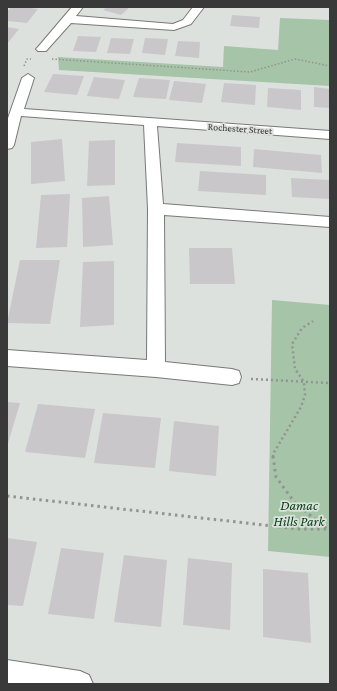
<!DOCTYPE html>
<style>
body{margin:0}
#map{position:relative;width:337px;height:691px;overflow:hidden;background:#dde1de;font-family:"Crimson Pro",serif}
canvas{display:block}
.frame{position:absolute;inset:0;border:8px solid #383938;pointer-events:none}
</style>
<div id="map">
<canvas width="337" height="691"></canvas>
<div class="frame"></div>
</div>
<script>
const c = document.querySelector('canvas').getContext('2d');
c.lineJoin = 'round';
function paint(path, color) { c.fillStyle = color; c.fill(path, 'evenodd'); }
const poly = rows => new Path2D(rows.map(r => 'M' + r).join(''));
function strokePath(path, color, width, dash) { c.strokeStyle = color; c.lineWidth = width; c.lineCap = dash ? 'butt' : 'round'; c.setLineDash(dash || []); c.stroke(path); }
function drawText(font, color, halo, rows, align = 'center') {
  c.font = font + ' "Crimson Pro",serif'; c.lineWidth = 3.5; c.setLineDash([]); c.textBaseline = 'middle'; c.strokeStyle = halo; c.fillStyle = color; for (const [text, x, y, turn = 0] of rows) {
    c.save(); c.translate(x, y); c.rotate((+turn || 0) * Math.PI / 180); c.textAlign = isNaN(turn) ? turn : align; if (halo) c.strokeText(text, 0, 0); c.fillText(text, 0, 0); c.restore();
  }
}
paint(poly([
 [280,18,330,20,330,86,59,70,58,57,223,67,224,46,278,50],
 [272,300,330,305,330,557,268,551]
]), '#a6c4a7');
paint(poly([
 [11,7,22,7,38,9,27,23,7,21,7,12],
 [107,7,130,7,121,15,103,10],
 [232,15,260,17,259,28,230,26],
 [7,27,19,29,7,44],
 [78,36,101,37,96,52,73,51],
 [111,38,134,39,130,54,107,53],
 [145,38,168,39,165,55,142,53],
 [178,41,200,42,199,58,175,56],
 [53,74,84,76,77,95,44,92],
 [94,77,125,80,119,99,87,96],
 [139,78,170,80,166,99,133,97],
 [174,81,206,84,202,103,169,100],
 [224,83,256,85,255,105,221,102],
 [314,87,330,89,330,108,314,107],
 [268,88,301,90,301,110,267,107],
 [62,139,65,181,31,184,31,142],
 [115,140,115,185,87,186,89,141],
 [177,143,241,147,241,166,175,162],
 [254,149,321,155,322,173,253,167],
 [200,171,266,175,266,195,198,191],
 [291,178,330,180,330,199,292,197],
 [70,194,67,247,36,248,41,195],
 [109,196,113,245,83,247,82,198],
 [189,248,232,248,235,284,190,284],
 [20,260,60,260,50,324,7,323],
 [114,261,114,325,80,327,83,262],
 [7,402,20,403,7,447],
 [38,404,95,409,85,458,25,452],
 [103,413,161,418,155,468,94,463],
 [174,421,219,426,216,476,169,471],
 [7,538,37,542,23,606,7,605],
 [61,548,104,553,94,619,48,614],
 [124,555,167,560,161,627,114,622],
 [188,558,232,563,230,630,183,625],
 [263,569,308,573,311,643,263,637]
]), '#c9c7ca');
const street = poly([
 [72,7,83,7,76,16,173,24,183,20,193,7,204,7,191,24,174,30,71,23,46,51,38,51,36,49,38,47,72,7],
 [28,74,34,78,24,109,330,131,330,139,157,126,163,204,330,217,330,227,164,215,165,362,232,369,239,371,241,377,239,383,232,385,156,377,7,366,7,350,147,360,148,209,144,125,21,116,14,145,12,148,7,149,7,121,22,78,28,74],
 [7,660,80,671,89,675,93,684,7,684,7,660]
]);
strokePath(street, '#777a77', 2);
strokePath(poly([
 [52,59,250,72,295,59,330,66],
 [24,66,27,59,31,59]
]), '#929492', 1.5, [1.5, 2]);
strokePath(poly([
 [251,379,330,383],
 [273,457,273,454,301,407,305,395,304,382,295,369,292,344,302,328,313,321]
]), '#929492', 2.5, [2, 3]);
strokePath(poly([
 [273,456,276,477,295,503,327,529],
 [7,496,299,529,330,529]
]), '#929492', 3, [2.5, 4]);
paint(street, '#fff');
drawText('10px', '#383938', '#dde1de', [
 ["Rochester Street",240,129,4]
]);
drawText('italic 14px', '#054313', '#dde1de', [
 ["Damac",299,506],
 ["Hills Park",299,522]
]);
</script>
